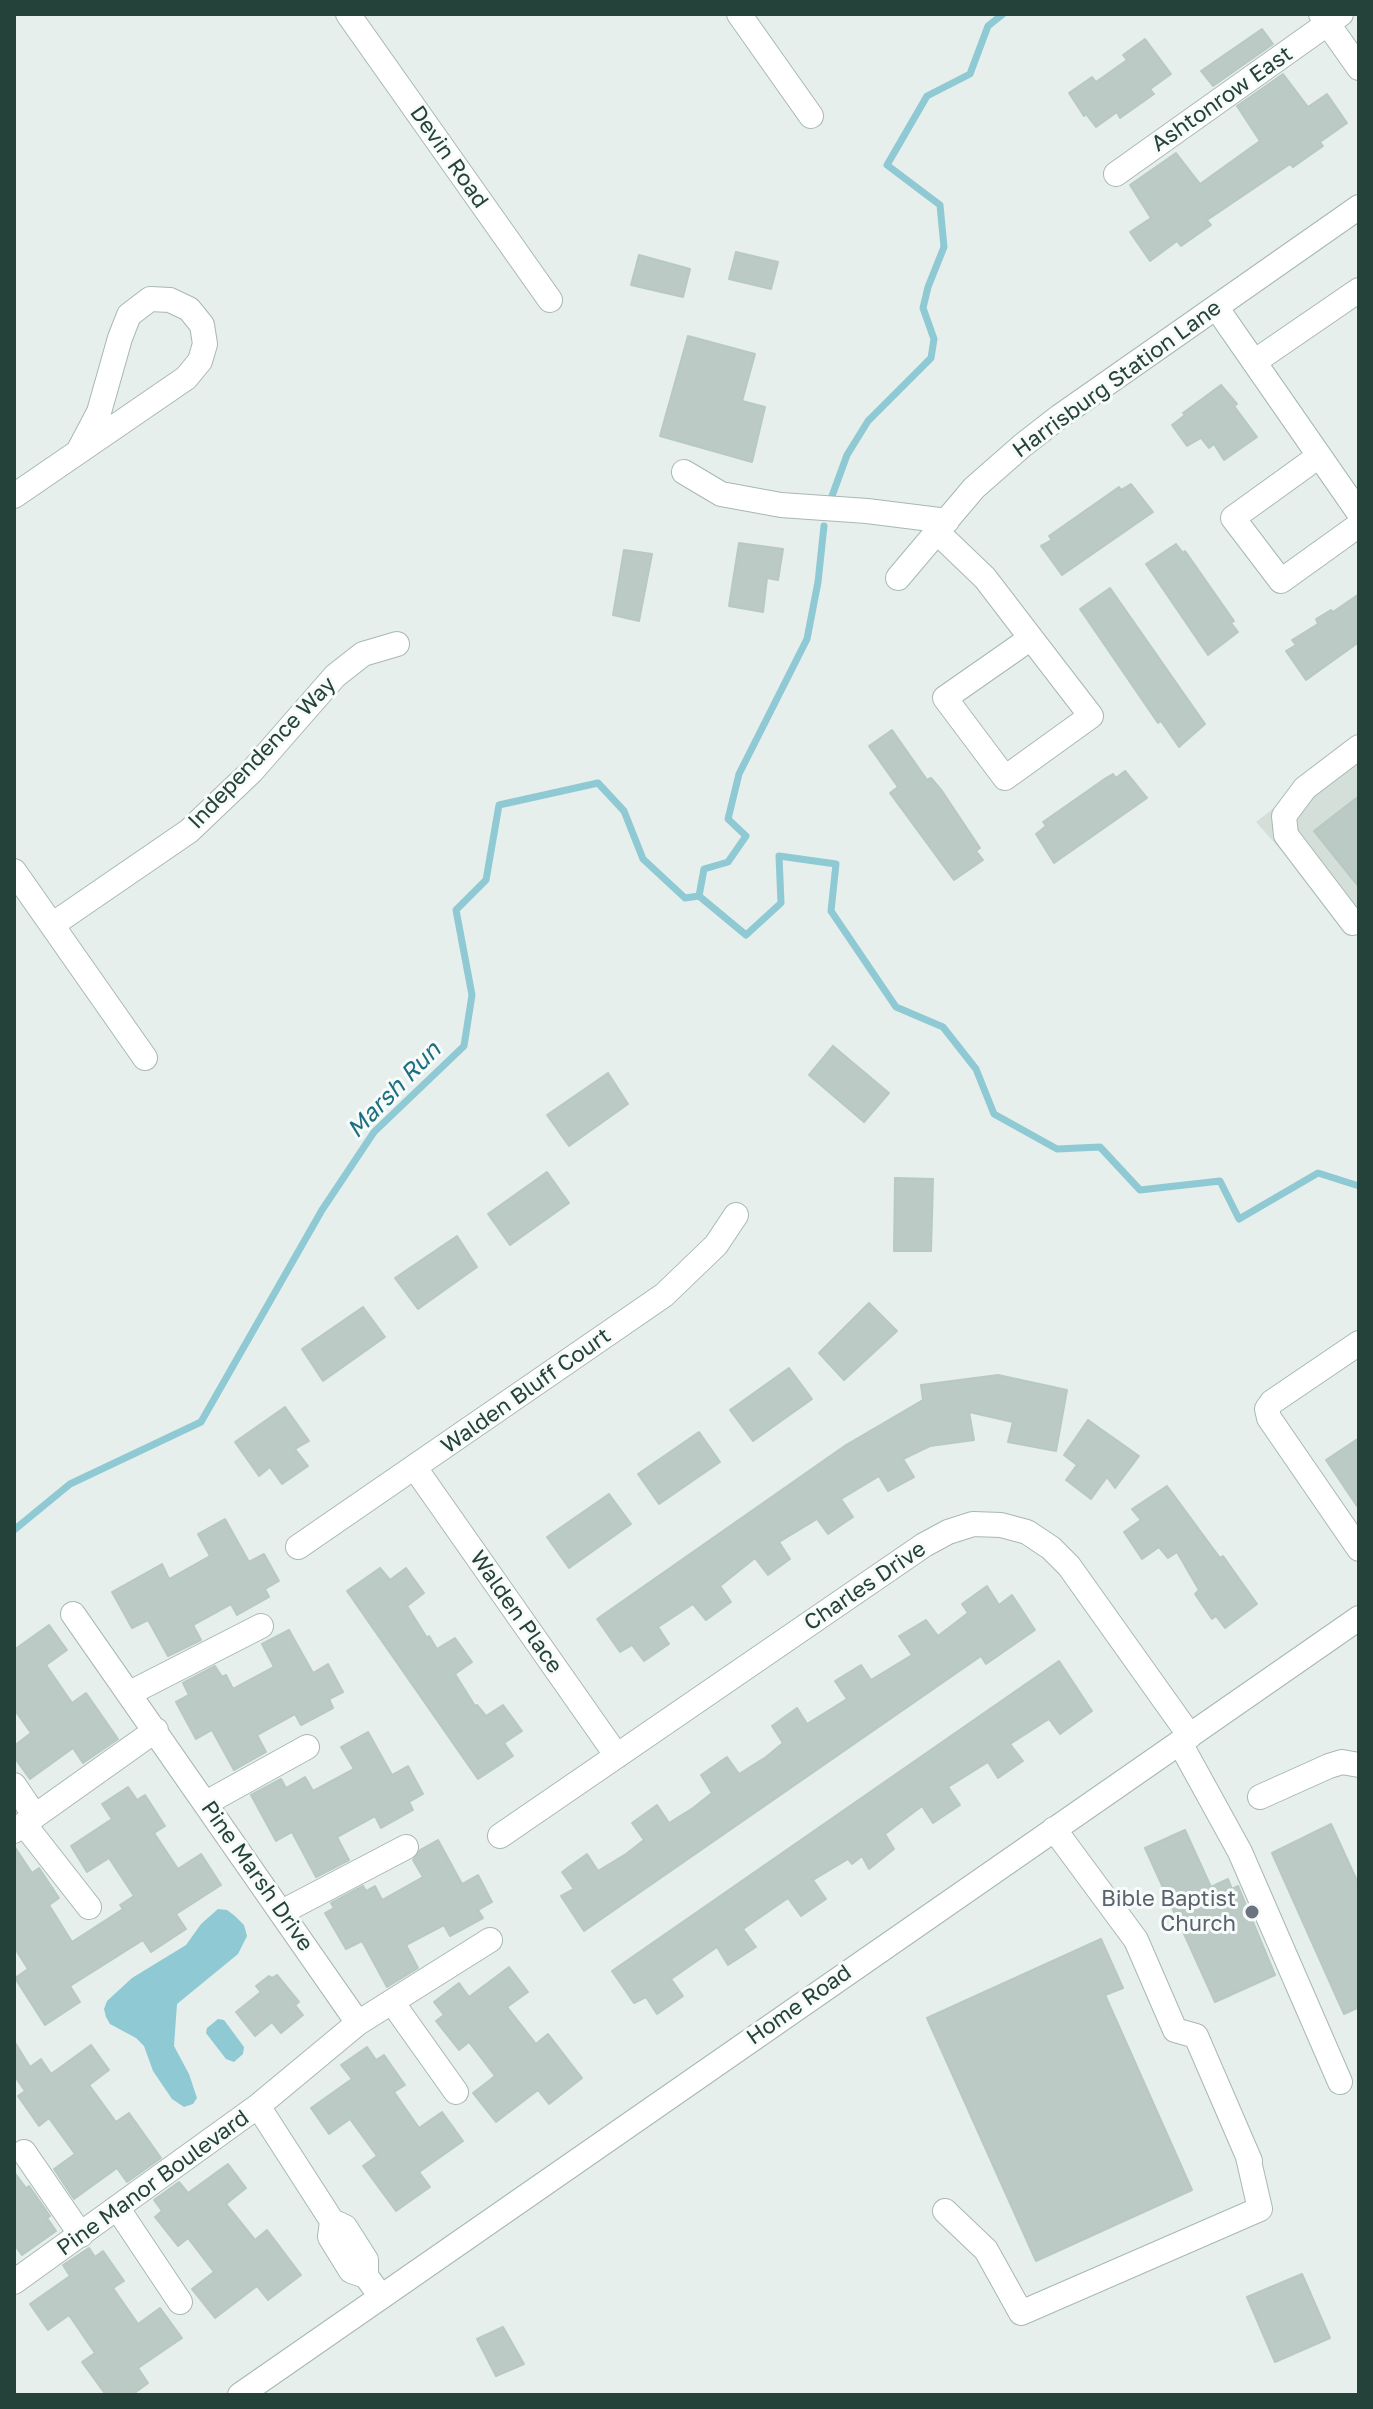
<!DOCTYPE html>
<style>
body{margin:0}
#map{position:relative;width:1373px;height:2409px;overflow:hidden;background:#e6efeb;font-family:"Golos Text",sans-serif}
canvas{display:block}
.frame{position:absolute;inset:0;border:16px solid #24423a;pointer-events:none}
</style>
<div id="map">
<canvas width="1373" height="2409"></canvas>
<div class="frame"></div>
</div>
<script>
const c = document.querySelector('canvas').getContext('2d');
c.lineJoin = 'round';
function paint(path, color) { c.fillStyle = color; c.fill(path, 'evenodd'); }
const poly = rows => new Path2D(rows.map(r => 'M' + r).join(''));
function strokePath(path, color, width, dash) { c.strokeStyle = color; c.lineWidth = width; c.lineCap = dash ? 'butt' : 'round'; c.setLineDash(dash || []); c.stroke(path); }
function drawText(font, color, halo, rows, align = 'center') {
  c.font = font + ' "Golos Text",sans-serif'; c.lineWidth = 6; c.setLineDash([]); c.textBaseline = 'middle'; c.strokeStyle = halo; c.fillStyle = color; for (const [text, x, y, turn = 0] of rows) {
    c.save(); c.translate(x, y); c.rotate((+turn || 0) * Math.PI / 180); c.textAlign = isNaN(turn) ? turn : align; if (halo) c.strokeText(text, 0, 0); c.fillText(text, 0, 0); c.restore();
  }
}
paint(poly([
 [1359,741,1359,938,1256,822]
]), '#d4dfda');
paint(poly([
 [218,1909,227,1910,235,1916,244,1925,247,1936,238,1954,177,2004,174,2046,189,2074,197,2098,193,2104,184,2107,172,2099,153,2071,144,2046,136,2038,110,2024,106,2017,104,2009,107,2001,132,1978,186,1945,201,1924],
 [218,2019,224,2020,244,2047,243,2054,234,2062,226,2059,206,2033,207,2028]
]), '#8ec9d4');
strokePath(poly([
 [832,496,847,455,868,421,931,358,934,339,923,308,928,287,944,247,940,205,887,165,927,96,970,74,988,26,1003,14],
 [699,896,704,869,728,862,746,836,728,819,739,774,807,639,818,582,824,526],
 [14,1530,70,1484,201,1422,322,1210,374,1132,464,1046,472,995,456,910,486,880,499,805,598,783,624,811,643,859,685,898,699,896,746,935,781,903,779,856,836,864,831,911,896,1007,943,1027,976,1069,994,1114,1057,1149,1100,1147,1140,1190,1220,1181,1239,1219,1318,1173,1359,1186]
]), '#8ec9d4', 7);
const building = poly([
 [1262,29,1273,44,1213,86,1201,71,1262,29],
 [1145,39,1171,74,1150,89,1154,94,1120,118,1117,112,1096,127,1086,114,1084,116,1069,93,1092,77,1096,82,1127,60,1123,55,1145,39],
 [1283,74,1308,107,1327,94,1347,123,1320,142,1323,146,1293,167,1290,164,1207,220,1211,225,1181,246,1177,241,1150,261,1130,232,1151,218,1130,185,1176,153,1200,184,1260,141,1237,106,1283,74],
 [736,252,778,262,771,289,729,279,736,252],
 [639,255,690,269,683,297,631,285,639,255],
 [688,336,755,354,742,401,765,407,752,462,660,436,688,336],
 [1221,385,1237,404,1234,406,1257,437,1224,460,1214,444,1209,448,1201,438,1187,446,1172,425,1185,415,1183,413,1221,385],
 [1131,484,1153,512,1062,575,1041,546,1052,540,1049,536,1119,487,1121,490,1131,484],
 [739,543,783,549,778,580,767,578,763,612,729,606,739,543],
 [1176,544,1183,553,1185,551,1234,621,1231,623,1238,632,1208,655,1146,564,1176,544],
 [624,550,652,554,639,621,613,615,624,550],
 [1110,588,1205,724,1179,747,1161,721,1158,723,1080,609,1110,588],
 [1359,594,1359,642,1306,680,1286,651,1296,645,1292,640,1318,624,1316,619,1331,610,1333,612,1359,594],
 [892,730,927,780,931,778,942,791,980,848,976,851,983,860,954,880,890,793,898,787,869,746,892,730],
 [1125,771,1147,798,1054,863,1036,834,1046,826,1043,822,1106,778,1113,774,1116,778,1125,771],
 [1359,796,1359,887,1314,831,1359,796],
 [833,1046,889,1093,864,1122,809,1075,833,1046],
 [608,1073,628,1104,569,1146,547,1115,608,1073],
 [547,1172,569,1203,510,1245,488,1214,547,1172],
 [895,1178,933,1179,931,1251,894,1251,895,1178],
 [457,1236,477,1267,418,1309,395,1278,457,1236],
 [869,1303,897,1331,844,1380,819,1353,869,1303],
 [363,1307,385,1337,323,1381,302,1349,363,1307],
 [789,1368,812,1399,753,1441,730,1410,789,1368],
 [998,1375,1067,1390,1056,1451,1008,1442,1013,1422,969,1412,974,1440,930,1446,903,1459,914,1477,888,1491,879,1476,841,1499,853,1517,828,1534,817,1519,779,1542,790,1559,768,1575,755,1558,720,1586,731,1602,706,1620,693,1604,658,1627,669,1644,644,1661,632,1645,620,1652,597,1619,846,1445,923,1400,921,1385,998,1375],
 [285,1407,309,1441,295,1449,308,1466,282,1484,270,1467,259,1476,235,1442,285,1407],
 [1088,1420,1139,1456,1115,1488,1107,1477,1091,1499,1066,1480,1077,1465,1064,1455,1088,1420],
 [699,1432,720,1462,659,1504,638,1474,699,1432],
 [1359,1438,1359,1509,1326,1460,1359,1438],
 [1167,1486,1220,1558,1223,1556,1257,1604,1225,1628,1216,1616,1212,1619,1195,1594,1199,1590,1177,1552,1168,1558,1159,1547,1142,1559,1124,1532,1141,1520,1132,1509,1167,1486],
 [609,1494,631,1524,569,1568,547,1537,609,1494],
 [225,1519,249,1562,264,1554,279,1581,265,1589,269,1597,237,1615,231,1604,193,1625,201,1640,168,1656,148,1620,132,1628,112,1592,162,1564,169,1579,210,1556,198,1534,225,1519],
 [380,1568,390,1580,406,1568,424,1593,407,1606,427,1638,429,1636,437,1649,455,1638,472,1662,455,1674,475,1706,477,1705,486,1716,503,1705,522,1731,504,1743,513,1756,478,1779,347,1591,380,1568],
 [987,1586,999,1605,1012,1595,1035,1630,986,1664,981,1656,584,1931,561,1896,574,1889,562,1872,587,1854,598,1871,626,1854,644,1840,632,1823,657,1805,669,1823,693,1808,712,1793,701,1775,727,1757,739,1774,766,1757,783,1743,772,1726,797,1708,807,1724,847,1699,835,1681,861,1665,871,1680,912,1655,899,1636,926,1620,938,1636,968,1613,962,1604,987,1586],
 [49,1625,67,1650,46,1665,72,1703,86,1693,118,1739,83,1763,73,1748,30,1779,14,1757,14,1746,31,1733,14,1709,14,1650,49,1625],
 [289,1630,313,1673,328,1664,343,1692,329,1699,333,1708,301,1725,295,1714,257,1735,266,1752,234,1770,212,1730,196,1739,176,1702,189,1695,183,1683,215,1666,222,1677,226,1675,233,1689,274,1667,262,1644,289,1630],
 [1059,1661,1092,1711,1060,1734,1049,1719,1010,1744,1023,1761,998,1778,988,1762,948,1787,960,1805,933,1823,922,1806,885,1834,894,1849,869,1869,862,1856,852,1864,848,1859,813,1880,826,1899,801,1916,788,1898,743,1929,756,1947,728,1965,717,1947,671,1979,683,1996,657,2014,646,1997,634,2003,612,1971,1059,1661],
 [368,1732,392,1775,408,1766,423,1794,409,1802,413,1810,381,1828,375,1816,337,1837,349,1860,316,1877,292,1832,276,1841,251,1795,281,1779,286,1788,305,1777,313,1791,354,1769,341,1747,368,1732],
 [128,1787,137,1800,145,1795,165,1826,154,1833,178,1869,201,1854,221,1885,176,1914,186,1929,151,1952,143,1940,70,1986,80,2002,45,2025,15,1978,28,1969,14,1947,14,1846,32,1873,39,1868,59,1898,49,1905,72,1942,123,1909,120,1905,134,1896,109,1858,87,1872,71,1846,112,1819,102,1804,128,1787],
 [1331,1824,1359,1885,1359,2007,1344,2014,1272,1853,1331,1824],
 [1185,1830,1211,1887,1228,1879,1232,1889,1238,1886,1275,1975,1215,2002,1145,1848,1185,1830],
 [438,1840,462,1884,478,1875,492,1902,478,1910,483,1918,450,1936,444,1925,406,1945,418,1968,387,1987,362,1941,346,1949,325,1913,334,1908,331,1903,363,1886,366,1891,375,1886,382,1900,423,1877,413,1860,420,1850,438,1840],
 [1101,1939,1123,1988,1105,1995,1192,2190,1036,2261,927,2018,1101,1939],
 [509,1967,528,1992,507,2007,536,2044,548,2034,582,2078,549,2104,538,2090,496,2122,473,2093,495,2076,469,2042,459,2050,436,2021,444,2015,434,2002,459,1983,469,1997,509,1967],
 [277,1975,299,2002,295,2005,303,2015,281,2033,272,2022,255,2036,236,2012,261,1992,256,1986,269,1976,272,1978,277,1975],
 [14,2041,30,2067,41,2059,51,2074,91,2045,109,2070,89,2085,116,2122,129,2113,161,2158,127,2182,117,2168,74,2199,54,2169,75,2154,49,2118,39,2126,18,2096,25,2091,14,2075,14,2041],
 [367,2047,376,2060,384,2055,405,2085,394,2092,419,2128,442,2112,463,2141,419,2172,430,2187,396,2211,363,2166,377,2156,350,2119,329,2134,311,2108,352,2079,341,2065,367,2047],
 [228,2164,246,2188,226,2204,255,2240,267,2230,301,2275,268,2300,257,2286,215,2318,192,2289,214,2272,188,2238,178,2246,155,2217,162,2211,154,2200,179,2182,188,2193,228,2164],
 [14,2172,26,2188,29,2186,50,2216,47,2218,56,2231,22,2255,14,2244,14,2172],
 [89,2248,95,2257,103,2251,124,2281,113,2288,138,2324,160,2308,182,2338,138,2368,148,2383,132,2395,106,2395,82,2362,95,2353,69,2315,48,2330,30,2304,70,2276,63,2265,89,2248],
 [1302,2274,1330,2338,1275,2362,1247,2297,1302,2274],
 [503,2327,524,2364,496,2376,477,2339,503,2327]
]);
paint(building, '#bbcac4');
strokePath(building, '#b8c9c2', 2);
const minor = poly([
 [348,14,550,300],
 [739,14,811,116],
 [1321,14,1359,68],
 [1116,174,1341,14],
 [1216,307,1359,513],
 [1254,362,1359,290],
 [1319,456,1233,518,1281,581,1359,525],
 [684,472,721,494,781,505,867,511,947,521],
 [14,496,186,378,200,361,205,344,202,325,189,309,170,300,150,299,129,315,120,338,99,412,79,450],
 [937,532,985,578,1031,638,1091,716,1005,778,945,698,1031,638],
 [898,578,974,488,1023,445,1059,417,1359,207],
 [14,871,145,1058],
 [1353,923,1286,835,1284,816,1305,788,1359,747],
 [52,925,189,831,252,771,335,676,363,654,397,644],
 [1359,1343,1272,1402,1267,1409,1269,1418,1359,1549],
 [415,1468,617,1756],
 [298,1547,664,1295,716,1245,736,1215],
 [73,1614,358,2023],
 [130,1693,261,1626],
 [1180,1743,1240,1852,1340,2082],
 [14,1785,35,1816],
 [1260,1797,1329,1766,1342,1762,1359,1765],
 [206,1803,307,1747],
 [24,1824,89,1907],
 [1054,1829,1136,1940,1175,2030,1196,2036,1250,2161],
 [14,1831,156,1730],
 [500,1836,924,1545,948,1532,973,1524,1001,1525,1027,1532,1051,1548,1069,1566,1190,1736],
 [282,1912,406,1847],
 [392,2002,456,2092],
 [258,2106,332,2221,345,2227,366,2260,366,2276],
 [24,2152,81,2235],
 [118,2209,180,2302],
 [945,2211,986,2250,1021,2313,1260,2209,1248,2157],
 [332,2221,330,2237,351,2271,366,2276,374,2287],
 [14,2282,258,2106,358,2023,490,1940],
 [240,2395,1359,1618]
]);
strokePath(minor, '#a8b8b2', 26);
strokePath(minor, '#fff', 24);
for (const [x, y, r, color] of [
 [1252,1912,8,"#6b7280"]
]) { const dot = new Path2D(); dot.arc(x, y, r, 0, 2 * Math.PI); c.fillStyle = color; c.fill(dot); strokePath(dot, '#f7fbf9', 3); }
drawText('22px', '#24423a', '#f7fbf9', [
 ["Ashtonrow East",1222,99,-35],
 ["Devin Road",449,157,55],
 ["Harrisburg Station Lane",1117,379,-36],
 ["Independence Way",262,753,-46],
 ["Walden Bluff Court",526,1391,-35],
 ["Charles Drive",865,1586,-34],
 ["Walden Place",516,1612,55],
 ["Pine Marsh Drive",257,1876,55],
 ["Home Road",799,2005,-35],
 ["Pine Manor Boulevard",153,2183,-36]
]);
drawText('22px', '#5b616d', '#f7fbf9', [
 ["Bible Baptist",1236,1899],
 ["Church",1236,1924]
], 'right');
drawText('italic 24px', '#1c6f80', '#f7fbf9', [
 ["Marsh Run",394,1090,-46]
]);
</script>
